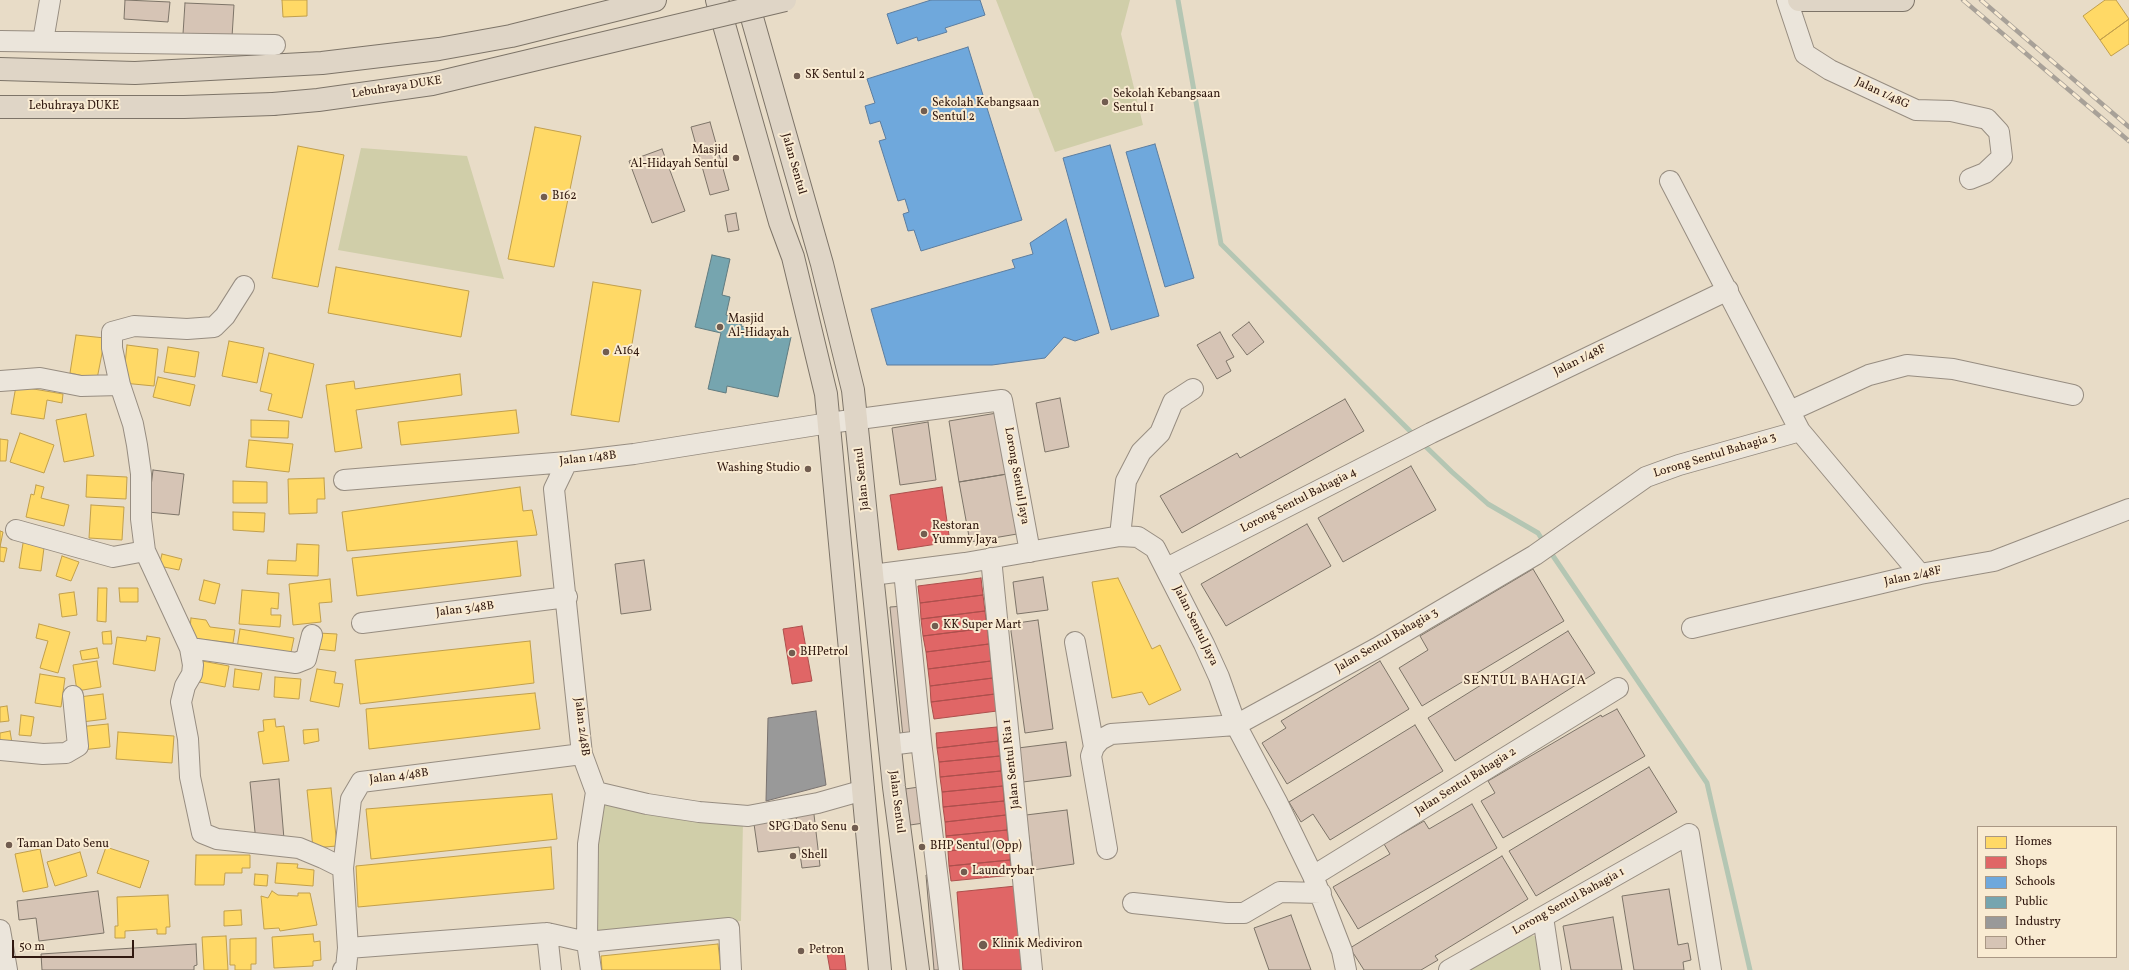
<!DOCTYPE html>
<style>
body{margin:0}
#map{position:relative;width:2129px;height:970px;overflow:hidden;background:#e8dcc7;font-family:Vollkorn,serif}
canvas{display:block}
.legend{position:absolute;left:1977px;top:826px;width:140px;height:132px;box-sizing:border-box;background:#f9ebd2;border:1px solid #a99784;margin:0;padding:5px 7px;list-style:none;font-size:12px;color:#311910}
.legend li{display:flex;align-items:center;gap:8px;height:20px}
.legend b{width:20px;border:1px solid #a99784}
.scale{position:absolute;left:12px;top:940px;width:122px;height:18px;box-sizing:border-box;border:2px solid #311910;border-top:0;padding-left:5px;font-size:12px;line-height:14px;white-space:nowrap;color:#311910;-webkit-text-stroke:3px #f9ebd2;paint-order:stroke}
</style>
<div id="map">
<canvas width="2129" height="970"></canvas>
<ul class="legend">
<li><b style="height:11px;background:#ffd966"></b>Homes</li>
<li><b style="height:11px;background:#e06666"></b>Shops</li>
<li><b style="height:11px;background:#6fa8dc"></b>Schools</li>
<li><b style="height:11px;background:#76a5af"></b>Public</li>
<li><b style="height:11px;background:#999"></b>Industry</li>
<li><b style="height:11px;background:#d6c4b5"></b>Other</li>
</ul>
<div class="scale">50 m</div>
</div>
<script>
const c = document.querySelector('canvas').getContext('2d');
c.lineJoin = 'round';
function paint(path, color) { c.fillStyle = color; c.fill(path, 'evenodd'); }
const poly = rows => new Path2D(rows.map(r => 'M' + r).join(''));
function strokePath(path, color, width, dash) { c.strokeStyle = color; c.lineWidth = width; c.lineCap = dash ? 'butt' : 'round'; c.setLineDash(dash || []); c.stroke(path); }
function drawText(font, color, halo, rows, align = 'center') {
  c.font = font + ' Vollkorn,serif'; c.lineWidth = 4; c.setLineDash([]); c.textBaseline = 'middle'; c.strokeStyle = halo; c.fillStyle = color; for (const [text, x, y, turn = 0] of rows) {
    c.save(); c.translate(x, y); c.rotate((+turn || 0) * Math.PI / 180); c.textAlign = isNaN(turn) ? turn : align; if (halo) c.strokeText(text, 0, 0); c.fillText(text, 0, 0); c.restore();
  }
}
paint(poly([
 [996,0,1130,0,1121,34,1143,125,1055,152],
 [361,148,467,156,504,279,338,250],
 [598,800,743,821,741,921,602,934,592,929],
 [1530,935,1540,937,1545,970,1468,970]
]), '#d0cea9');
const homes = poly([
 [282,0,307,0,307,16,283,17,282,0],
 [2105,0,2116,0,2129,19,2100,40,2083,16,2105,0],
 [2129,19,2129,44,2111,56,2100,40,2129,19],
 [535,127,581,136,554,267,508,259,535,127],
 [298,146,344,155,318,287,272,278,298,146],
 [336,267,469,291,461,337,328,313,336,267],
 [593,282,641,290,619,422,571,415,593,282],
 [76,335,105,338,97,379,70,373,76,335],
 [229,341,264,348,257,383,222,376,229,341],
 [127,345,158,349,154,386,123,383,127,345],
 [168,347,199,352,195,377,164,372,168,347],
 [269,353,314,364,302,418,268,410,272,394,260,391,269,353],
 [460,374,462,395,356,410,362,448,335,452,326,385,354,381,355,389,460,374],
 [158,377,195,385,190,406,153,397,158,377],
 [16,386,63,394,62,403,47,400,44,419,11,414,16,386],
 [516,410,519,433,401,445,398,422,516,410],
 [86,414,94,456,64,462,56,420,86,414],
 [251,420,289,421,288,438,251,437,251,420],
 [20,433,54,445,44,473,10,462,20,433],
 [0,439,8,440,6,461,0,461,0,439],
 [249,440,293,444,289,472,246,467,249,440],
 [87,475,127,477,126,499,86,497,87,475],
 [324,478,325,499,317,499,317,513,289,514,288,479,324,478],
 [233,481,267,482,267,503,233,503,233,481],
 [36,485,44,487,41,498,69,505,64,526,26,517,31,494,34,495,36,485],
 [520,487,523,511,532,510,537,535,347,551,342,512,520,487],
 [91,505,124,507,122,540,89,538,91,505],
 [233,512,265,513,264,532,233,530,233,512],
 [0,531,3,532,0,547,7,548,4,562,0,561,0,531],
 [24,537,45,540,41,571,19,568,24,537],
 [517,541,521,576,357,596,352,558,517,541],
 [297,544,319,545,318,576,267,574,268,560,296,561,297,544],
 [162,554,182,559,179,570,159,566,162,554],
 [62,556,79,562,71,581,56,576,62,556],
 [1118,578,1152,649,1160,645,1181,690,1149,705,1142,692,1112,698,1092,582,1118,578],
 [330,579,332,602,319,603,321,622,293,625,289,584,330,579],
 [204,580,220,584,215,604,199,600,204,580],
 [98,588,107,588,106,622,97,621,98,588],
 [119,588,138,588,138,602,120,602,119,588],
 [242,590,279,593,278,609,271,608,271,615,281,615,280,627,239,624,242,590],
 [74,592,77,615,62,617,59,594,74,592],
 [191,618,206,620,210,627,235,630,233,643,189,638,191,618],
 [39,624,70,632,58,673,40,668,48,641,36,638,39,624],
 [240,629,294,638,290,657,237,648,240,629],
 [111,631,112,644,103,644,102,632,111,631],
 [318,633,337,634,335,651,317,649,318,633],
 [147,636,160,638,155,671,113,664,117,637,146,641,147,636],
 [530,641,534,683,360,704,355,660,530,641],
 [97,648,99,658,82,660,80,651,97,648],
 [97,661,101,687,77,691,73,665,97,661],
 [202,661,229,666,225,687,199,682,202,661],
 [235,669,262,673,259,690,233,687,235,669],
 [317,669,336,672,334,683,343,684,339,707,310,701,317,669],
 [40,674,65,678,61,707,35,703,40,674],
 [275,677,301,679,299,699,274,697,275,677],
 [535,693,540,729,369,749,366,709,535,693],
 [103,694,106,719,82,722,79,697,103,694],
 [7,706,9,721,0,722,0,707,7,706],
 [21,715,34,717,31,736,19,735,21,715],
 [275,719,276,727,284,726,289,761,263,764,258,732,264,731,263,720,275,719],
 [108,724,110,747,81,750,78,727,108,724],
 [318,729,319,741,304,744,303,730,318,729],
 [10,731,12,743,0,745,0,733,10,731],
 [118,732,174,736,172,763,116,759,118,732],
 [331,788,337,846,313,848,307,790,331,788],
 [552,794,557,839,371,859,366,809,552,794],
 [106,847,149,861,140,888,97,873,106,847],
 [551,847,554,889,358,907,356,866,551,847],
 [40,849,48,887,23,892,15,854,40,849],
 [80,852,87,876,55,886,47,862,80,852],
 [196,855,250,855,250,868,242,868,242,873,225,873,224,885,195,885,196,855],
 [277,863,298,864,297,868,314,870,313,886,275,883,277,863],
 [255,874,268,875,267,886,254,885,255,874],
 [272,891,278,895,298,896,298,893,310,893,317,925,280,931,279,928,264,929,261,896,268,898,272,891],
 [168,895,170,927,166,927,166,934,157,934,157,929,125,931,125,938,115,938,115,926,118,926,117,897,168,895],
 [241,910,242,925,224,926,224,911,241,910],
 [313,934,314,942,320,941,321,960,313,961,313,966,274,968,272,937,313,934],
 [226,936,228,970,204,970,202,937,226,936],
 [256,938,256,964,251,964,251,970,235,970,235,965,230,965,230,939,256,938],
 [718,944,721,970,602,970,601,956,718,944]
]);
paint(homes, '#ffd966');
strokePath(homes, '#c19f4c', 1);
const shops = poly([
 [942,487,950,542,898,550,890,495,942,487],
 [981,578,983,595,920,603,918,586,981,578],
 [983,595,985,611,921,619,920,603,983,595],
 [985,611,987,628,923,636,921,619,985,611],
 [802,626,812,681,792,684,783,629,802,626],
 [987,628,989,644,926,652,923,636,987,628],
 [989,644,991,661,928,669,926,652,989,644],
 [991,661,993,678,930,686,928,669,991,661],
 [993,678,995,694,931,702,930,686,993,678],
 [995,694,997,711,934,719,931,702,995,694],
 [997,727,998,741,937,748,936,733,997,727],
 [998,741,1000,756,939,762,937,748,998,741],
 [1000,756,1001,771,940,777,939,762,1000,756],
 [1001,771,1003,786,942,792,940,777,1001,771],
 [1003,786,1004,801,943,807,942,792,1003,786],
 [1004,801,1006,815,945,822,943,807,1004,801],
 [1006,815,1007,830,946,836,945,822,1006,815],
 [1007,830,1009,845,948,851,946,836,1007,830],
 [1009,845,1010,860,949,866,948,851,1009,845],
 [1010,860,1012,875,951,881,949,866,1010,860],
 [1016,886,1022,970,963,970,957,892,1016,886],
 [844,951,846,970,830,970,827,953,844,951]
]);
paint(shops, '#e06666');
strokePath(shops, '#ac4f4c', 1);
const schools = poly([
 [931,0,980,0,985,15,945,28,947,32,918,41,917,37,897,44,887,14,931,0],
 [968,47,1022,220,921,251,914,230,908,231,903,214,909,212,905,199,898,201,879,141,886,139,880,121,870,124,865,106,875,103,867,79,968,47],
 [1155,144,1194,278,1165,287,1126,152,1155,144],
 [1110,145,1159,316,1111,330,1063,158,1110,145],
 [1066,219,1099,333,1075,341,1064,337,1045,358,992,365,887,365,871,309,1015,268,1012,260,1033,254,1030,243,1066,219]
]);
paint(schools, '#6fa8dc');
strokePath(schools, '#5c7d9f', 1);
const public = poly([
 [712,255,730,259,722,295,730,297,726,315,742,319,741,326,791,337,778,397,727,386,726,393,708,389,721,333,695,327,712,255]
]);
paint(public, '#76a5af');
strokePath(public, '#617b7f', 1);
const industry = poly([
 [816,711,826,785,766,801,768,718,816,711]
]);
paint(industry, '#999');
strokePath(industry, '#7a7370', 1);
strokePath(poly([
 [1178,0,1221,244,1415,436],
 [1422,443,1452,472,1488,504,1538,533,1545,544],
 [1549,550,1707,783,1750,970]
]), '#b4c6b3', 5);
const building = poly([
 [125,0,170,2,168,22,124,19,125,0],
 [185,3,234,5,232,37,183,34,185,3],
 [710,122,729,190,710,195,691,127,710,122],
 [662,149,685,211,652,223,629,161,662,149],
 [736,213,739,230,728,232,725,215,736,213],
 [1249,322,1264,342,1247,355,1232,335,1249,322],
 [1220,332,1234,357,1226,361,1231,371,1217,379,1197,345,1220,332],
 [1060,398,1069,447,1045,452,1036,403,1060,398],
 [1345,399,1364,431,1182,533,1160,496,1237,453,1240,458,1345,399],
 [997,413,1007,474,959,482,949,421,997,413],
 [928,422,936,480,900,485,892,428,928,422],
 [1411,466,1436,510,1343,562,1318,518,1411,466],
 [153,470,184,474,179,515,148,512,153,470],
 [1007,474,1017,534,970,542,959,482,1007,474],
 [1307,524,1331,566,1226,626,1201,584,1307,524],
 [644,560,651,610,621,614,615,564,644,560],
 [1533,569,1564,621,1422,706,1399,668,1428,650,1420,636,1533,569],
 [1043,577,1048,610,1017,614,1013,582,1043,577],
 [904,606,917,736,903,737,890,607,904,606],
 [1038,620,1053,729,1025,733,1010,624,1038,620],
 [1568,631,1595,673,1455,761,1428,718,1568,631],
 [1380,661,1409,709,1287,784,1262,743,1286,728,1281,721,1380,661],
 [1617,709,1645,756,1503,838,1481,801,1495,793,1488,781,1601,715,1602,717,1617,709],
 [1415,725,1443,771,1330,840,1313,814,1301,822,1289,802,1415,725],
 [1066,742,1071,776,1023,782,1018,748,1066,742],
 [1649,767,1677,812,1536,896,1509,851,1649,767],
 [279,779,284,839,256,842,250,782,279,779],
 [919,787,924,823,910,825,905,789,919,787],
 [1472,804,1497,848,1358,929,1333,887,1390,854,1384,844,1424,821,1429,829,1472,804],
 [813,806,820,866,802,868,799,847,758,852,754,824,778,821,778,827,797,825,795,808,813,806],
 [1067,810,1074,864,1033,870,1026,815,1067,810],
 [1502,856,1528,899,1435,956,1438,960,1421,970,1364,970,1350,948,1502,856],
 [936,874,944,970,934,970,926,875,936,874],
 [1669,889,1678,945,1688,943,1691,960,1683,962,1684,970,1634,970,1622,896,1669,889],
 [98,891,104,933,39,941,36,918,19,920,17,901,98,891],
 [1291,915,1311,970,1269,970,1254,928,1291,915],
 [1613,917,1622,970,1571,970,1563,926,1613,917],
 [196,944,197,965,194,966,194,970,42,970,41,954,196,944]
]);
paint(building, '#d6c4b5');
strokePath(building, '#7d7468', 1);
const minor = poly([
 [1787,0,1805,54,1830,70,1916,110,1951,111,1987,119,1999,132,2002,157,1985,173,1970,179],
 [0,41,275,45],
 [43,41,50,0],
 [1670,181,1800,431,1920,574],
 [244,286,225,316,214,327,187,329,134,326,112,332,112,348,120,385,133,424,137,445,141,474,141,519,145,551,190,648,193,665,192,674,185,686,181,702,188,739,190,777,202,833,217,839,299,848,323,858,343,868],
 [0,381,40,378,81,386,120,385],
 [1790,411,1869,375,1907,365,1953,369,2073,395],
 [567,462,554,489,582,754,596,792,647,804,699,812,748,816,818,803,864,790],
 [344,480,567,462,634,454,829,423,1002,400,1030,552],
 [16,530,113,557,145,551],
 [1120,536,1126,481,1141,452,1160,433,1173,402,1193,389],
 [991,558,1032,970],
 [1167,568,1431,433,1728,290],
 [904,571,921,741,949,970],
 [872,575,965,563,1120,536,1138,537,1155,548,1204,644,1219,677,1236,725,1278,804,1313,876,1342,951,1346,970],
 [362,623,567,597],
 [1692,628,1920,574,1994,561,2129,509],
 [1075,642,1094,747],
 [190,648,296,663,306,659,312,635],
 [889,745,921,741],
 [0,750,43,754,66,753,78,746,73,696],
 [1107,849,1091,756,1094,747,1100,740,1111,734,1236,725,1377,648,1535,555,1646,477,1679,465,1800,431],
 [1313,876,1618,688],
 [1133,903,1227,913,1244,913,1280,892,1321,893],
 [1543,917,1551,970],
 [0,930,7,970],
 [547,933,551,970],
 [348,948,547,933,587,942,729,928,731,970],
 [343,970,346,968,348,948,343,868,351,799,361,782,582,754],
 [591,970,587,942,588,844,596,792],
 [1449,970,1689,834,1711,970]
]);
const major = poly([
 [717,0,780,222,793,257,826,394,880,970],
 [747,0,822,264,853,390,894,787,918,970]
]);
const highway = poly([
 [1799,0,1903,0],
 [0,69,135,73,322,63,439,49,511,36,655,0],
 [0,107,184,107,273,104]
]);
strokePath(minor, '#978d81', 22);
strokePath(major, '#7d7468', 24);
strokePath(highway, '#7d7468', 24);
strokePath(minor, '#ebe5db', 20);
strokePath(major, '#dfd5c6', 22);
strokePath(highway, '#dfd5c6', 22);
const rail = poly([
 [1963,0,2129,141],
 [1981,0,2129,127]
]);
strokePath(rail, '#a8a198', 4.5);
strokePath(rail, '#f9ebd2', 3, [9]);
const highwayBridge = poly([
 [273,104,318,100,432,84,785,0]
]);
strokePath(highwayBridge, '#7d7468', 24, []);
strokePath(highwayBridge, '#dfd5c6', 22);
for (const [x, y, r, color] of [
 [797,76,4,"#715d50"],
 [1105,102,4,"#715d50"],
 [924,111,4,"#715d50"],
 [736,158,4,"#715d50"],
 [544,197,4,"#715d50"],
 [720,327,4,"#715d50"],
 [606,352,4,"#715d50"],
 [808,469,4,"#715d50"],
 [924,534,4,"#715d50"],
 [935,626,4,"#715d50"],
 [792,653,4,"#715d50"],
 [855,828,4,"#715d50"],
 [9,845,4,"#715d50"],
 [922,847,4,"#715d50"],
 [793,856,4,"#715d50"],
 [964,872,4,"#715d50"],
 [983,945,5,"#715d50"],
 [801,951,4,"#715d50"]
]) { const dot = new Path2D(); dot.arc(x, y, r, 0, 2 * Math.PI); c.fillStyle = color; c.fill(dot); strokePath(dot, '#f9ebd2', 1.5); }
drawText('12px', '#311910', '#f9ebd2', [
 ["SK Sentul 2",805,76],
 ["Sekolah Kebangsaan",1113,95],
 ["Sentul 1",1113,109],
 ["Sekolah Kebangsaan",932,104],
 ["Sentul 2",932,118],
 ["Masjid",728,151,"right"],
 ["Al-Hidayah Sentul",728,165,"right"],
 ["B162",552,197],
 ["Masjid",728,320],
 ["Al-Hidayah",728,334],
 ["A164",614,352],
 ["Washing Studio",800,469,"right"],
 ["Restoran",932,527],
 ["Yummy Jaya",932,541],
 ["KK Super Mart",943,626],
 ["BHPetrol",800,653],
 ["SPG Dato Senu",847,828,"right"],
 ["Taman Dato Senu",17,845],
 ["BHP Sentul (Opp)",930,847],
 ["Shell",801,856],
 ["Laundrybar",972,872],
 ["Klinik Mediviron",992,945],
 ["Petron",809,951]
], 'left');
drawText('12px', '#311910', '#f9ebd2', [
 ["Lebuhraya DUKE",397,88,-9],
 ["Jalan 1/48G",1882,94,25],
 ["Lebuhraya DUKE",74,107],
 ["Jalan Sentul",793,164,74],
 ["Jalan 1/48F",1580,361,-26],
 ["Lorong Sentul Bahagia 3",1715,456,-17],
 ["Jalan 1/48B",588,459,-6],
 ["Lorong Sentul Jaya",1016,476,80],
 ["Jalan Sentul",863,479,-96],
 ["Lorong Sentul Bahagia 4",1299,501,-27],
 ["Jalan 2/48F",1913,577,-12],
 ["Jalan 3/48B",465,610,-7],
 ["Jalan Sentul Jaya",1195,626,64],
 ["Jalan Sentul Bahagia 3",1387,641,-30],
 ["Jalan 2/48B",581,727,83],
 ["Jalan Sentul Ria 1",1012,764,-96],
 ["Jalan 4/48B",399,777,-7],
 ["Jalan Sentul Bahagia 2",1466,782,-32],
 ["Jalan Sentul",896,802,83],
 ["Lorong Sentul Bahagia 1",1569,902,-29]
]);
c.letterSpacing = '1px';
drawText('13px', '#311910', '#f9ebd2', [
 ["SENTUL BAHAGIA",1525,682]
]);
c.letterSpacing = '0px';
</script>
